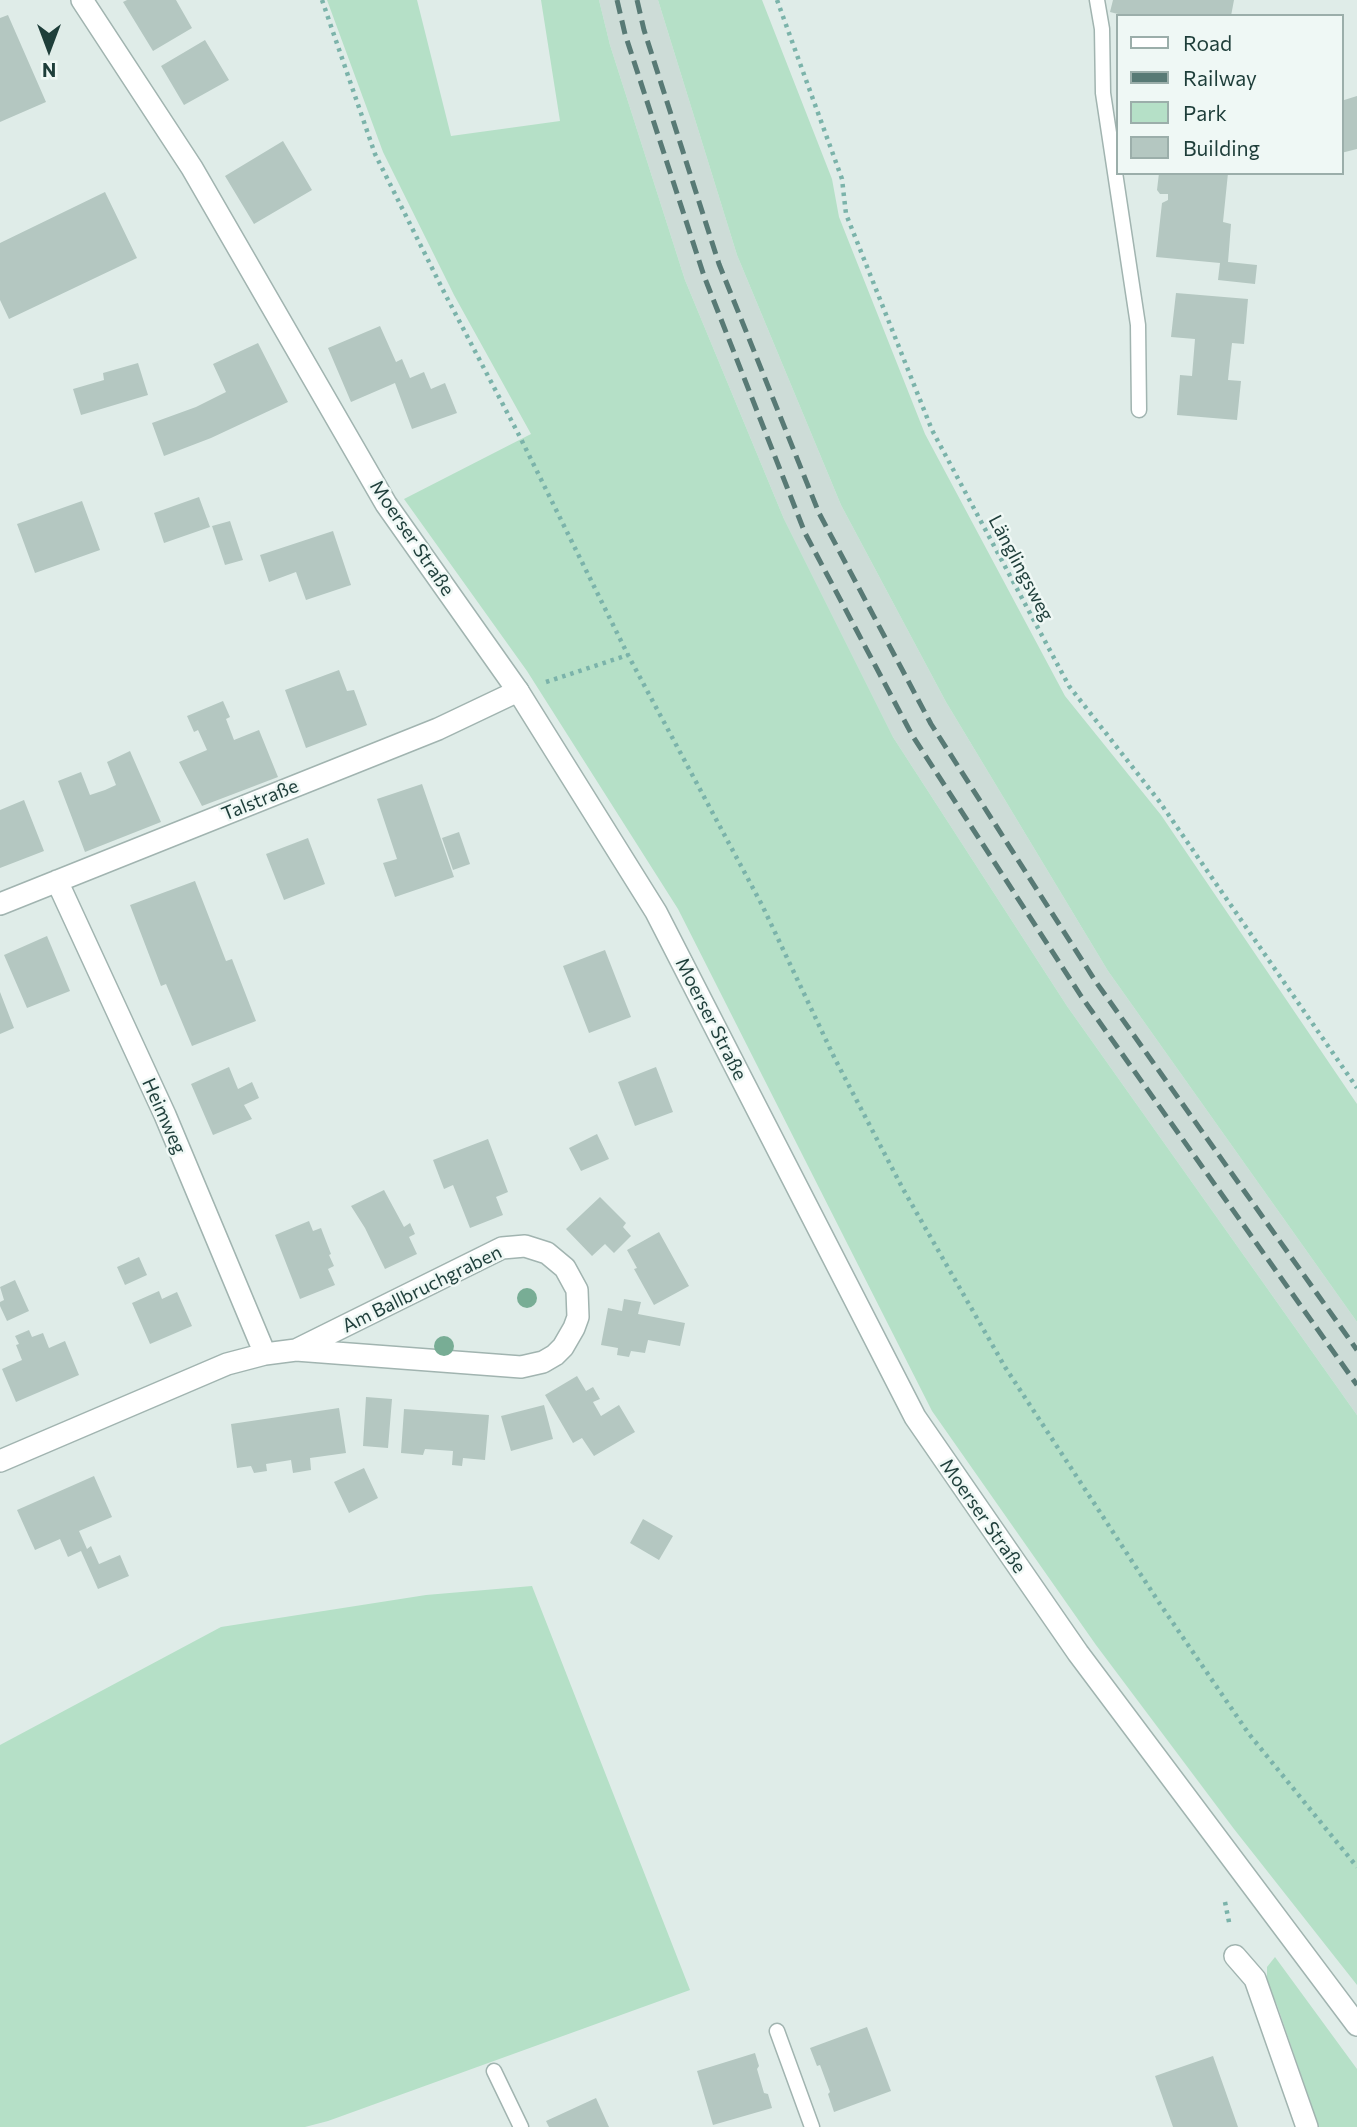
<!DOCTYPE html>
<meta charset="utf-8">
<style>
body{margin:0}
#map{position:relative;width:1357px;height:2127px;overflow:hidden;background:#dfece8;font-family:Commissioner,sans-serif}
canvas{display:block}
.legend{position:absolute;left:1116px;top:14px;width:228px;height:161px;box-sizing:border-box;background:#eff8f5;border:2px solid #9baeaa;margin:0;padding:9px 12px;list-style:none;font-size:21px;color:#1e3e3a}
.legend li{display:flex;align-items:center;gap:14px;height:35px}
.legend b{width:35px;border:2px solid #9baeaa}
.north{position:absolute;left:14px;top:14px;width:70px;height:70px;-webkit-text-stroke:5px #eff8f5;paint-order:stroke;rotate:180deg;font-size:19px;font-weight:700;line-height:28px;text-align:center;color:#1e3e3a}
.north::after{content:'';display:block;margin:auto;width:24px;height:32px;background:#1e3e3a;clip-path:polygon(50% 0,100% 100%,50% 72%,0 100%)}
</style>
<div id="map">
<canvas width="1357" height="2127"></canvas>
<ul class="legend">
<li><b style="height:9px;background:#fff"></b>Road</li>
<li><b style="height:9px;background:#587a75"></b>Railway</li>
<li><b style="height:19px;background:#b5e0c7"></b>Park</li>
<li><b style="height:19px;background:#b4c7c1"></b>Building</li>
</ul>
<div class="north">N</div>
</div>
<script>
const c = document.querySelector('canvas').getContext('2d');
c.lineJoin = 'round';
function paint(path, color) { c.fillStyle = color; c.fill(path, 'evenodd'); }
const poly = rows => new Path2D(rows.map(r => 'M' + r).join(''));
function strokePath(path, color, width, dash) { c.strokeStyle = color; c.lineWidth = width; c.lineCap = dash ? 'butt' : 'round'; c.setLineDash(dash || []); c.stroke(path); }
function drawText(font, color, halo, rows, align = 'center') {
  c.font = font + ' Commissioner,sans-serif'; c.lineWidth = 5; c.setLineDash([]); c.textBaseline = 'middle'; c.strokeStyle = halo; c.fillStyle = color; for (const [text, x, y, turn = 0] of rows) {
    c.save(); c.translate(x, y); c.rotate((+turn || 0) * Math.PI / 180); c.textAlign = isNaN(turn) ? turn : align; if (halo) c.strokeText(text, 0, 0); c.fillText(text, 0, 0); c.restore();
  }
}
paint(poly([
 [599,0,658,0,737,255,841,505,946,702,1108,971,1357,1322,1357,1415,1067,1006,893,737,784,519,685,280,610,45]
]), '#cddcd7');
paint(poly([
 [327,0,417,0,451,136,560,121,541,0,599,0,610,45,685,280,784,519,893,737,1067,1006,1357,1415,1357,1985,1234,1829,1096,1645,932,1411,678,909,527,671,404,499,531,434,454,295,383,152],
 [658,0,762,0,832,179,839,217,925,434,1065,696,1161,815,1357,1104,1357,1322,1108,971,946,702,841,505,737,255],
 [532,1586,690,1990,328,2121,305,2127,0,2127,0,1745,221,1627,426,1595],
 [1275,1957,1357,2069,1357,2127,1319,2127,1277,2005,1267,1983,1267,1967]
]), '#b5e0c7');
paint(poly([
 [127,0,176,0,192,28,153,51,123,2],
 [1113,0,1234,0,1231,16,1126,16,1110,12],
 [8,15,46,102,0,122,0,18],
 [205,40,229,80,184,105,161,66],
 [1357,96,1357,149,1341,153,1341,101],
 [283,141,312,190,254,224,225,176],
 [1159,173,1228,173,1223,222,1231,224,1228,262,1257,265,1255,284,1218,280,1220,263,1156,257,1162,203,1168,200,1168,194,1160,194,1157,190],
 [105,192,137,258,9,319,0,300,0,243],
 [1176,293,1248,299,1244,344,1232,343,1230,361,1228,380,1241,381,1237,420,1177,415,1180,375,1192,376,1195,339,1171,337],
 [380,326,396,362,402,359,410,378,424,372,431,389,445,383,457,413,412,429,395,383,351,402,328,348],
 [258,343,288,402,211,438,164,456,152,423,196,407,226,392,213,364],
 [138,363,148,395,81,415,73,389,104,380,103,373],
 [199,497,210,527,164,543,154,513],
 [82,501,100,550,35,573,17,524],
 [230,521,243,560,225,565,212,526],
 [333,531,351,585,306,600,296,572,269,582,260,555],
 [339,670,347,691,354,690,367,725,306,748,285,690],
 [223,701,230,717,226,719,234,740,259,730,278,777,202,806,179,762,207,750,198,730,194,732,187,716],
 [130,751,161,822,85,852,58,781,81,772,90,795,105,790,116,785,107,762],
 [422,784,454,877,395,897,383,863,397,859,377,799],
 [24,800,44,851,0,868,0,810],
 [459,832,470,864,453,870,442,838],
 [308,838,325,884,284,900,266,854],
 [195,881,226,961,232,959,256,1021,192,1046,166,984,161,986,130,905],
 [47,936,70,991,27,1008,4,955],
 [605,950,631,1017,589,1033,563,966],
 [0,992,14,1028,0,1034],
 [229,1067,238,1089,252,1082,259,1098,244,1105,252,1119,213,1135,191,1084],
 [656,1067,673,1112,635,1126,618,1082],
 [597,1134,609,1159,581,1171,569,1148],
 [488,1139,508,1192,496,1197,503,1215,470,1228,453,1185,444,1189,433,1160],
 [384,1190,404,1227,410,1223,415,1234,409,1237,417,1254,385,1269,365,1228,351,1206],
 [600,1197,626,1223,623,1227,631,1236,614,1253,605,1244,592,1256,566,1229],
 [309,1221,313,1231,321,1228,331,1254,329,1255,334,1266,328,1269,335,1285,300,1299,275,1235],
 [659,1232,689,1286,654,1305,634,1269,637,1268,627,1250],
 [139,1257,147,1275,125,1285,117,1267],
 [15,1280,29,1311,7,1321,0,1306,0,1302,4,1300,0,1287],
 [159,1291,162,1299,177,1292,192,1326,150,1344,132,1303],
 [624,1299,641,1302,638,1314,685,1323,680,1346,648,1340,645,1353,631,1351,629,1357,617,1355,618,1348,601,1345,608,1308,622,1311],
 [29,1330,32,1337,43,1333,49,1348,65,1341,79,1375,16,1402,2,1369,22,1360,16,1345,19,1344,15,1336],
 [577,1376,586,1391,593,1387,600,1399,593,1402,601,1416,619,1405,635,1432,594,1456,582,1438,573,1443,545,1395],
 [366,1397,392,1399,388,1448,363,1446],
 [544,1405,553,1439,511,1451,501,1416],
 [339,1408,346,1453,310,1458,311,1470,293,1473,291,1460,266,1464,267,1471,254,1473,251,1466,237,1468,231,1424],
 [404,1409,489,1415,485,1460,463,1458,462,1466,452,1465,453,1451,425,1449,423,1455,401,1453],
 [364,1468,378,1498,349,1513,334,1482],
 [94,1476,112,1517,79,1531,87,1549,91,1546,99,1564,120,1555,129,1576,98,1589,81,1551,68,1557,60,1539,35,1550,17,1510],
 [643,1519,673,1536,659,1560,630,1543],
 [867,2027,891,2091,834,2112,828,2094,830,2092,820,2065,817,2066,810,2048],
 [755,2053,759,2066,757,2069,764,2093,768,2094,772,2108,713,2125,697,2071],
 [1213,2056,1238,2127,1173,2127,1155,2076],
 [596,2098,609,2127,549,2127,546,2121]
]), '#b4c7c1');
const service = poly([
 [1097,0,1102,29,1103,93,1138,325,1139,410],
 [777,2031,812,2127],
 [494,2071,521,2127]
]);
const minor = poly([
 [57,881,165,1115,265,1354],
 [0,904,438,729,518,691],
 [0,1461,227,1364,265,1354,296,1350,521,1367,543,1362,555,1355,563,1347,574,1328,578,1317,577,1290,565,1268,547,1253,525,1246,502,1248,296,1350],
 [1235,1956,1255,1979,1307,2127]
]);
const tertiary = poly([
 [82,0,192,168,386,504,518,691,656,912,915,1417,1078,1653,1357,2025]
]);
strokePath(service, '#a1b4b0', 17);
strokePath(minor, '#a1b4b0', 24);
strokePath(tertiary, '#a1b4b0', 24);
strokePath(poly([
 [322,0,375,154,444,292,520,437,628,655,762,905,835,1059,903,1189,1005,1367,1160,1604,1249,1734,1357,1867],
 [777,0,842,179,846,214,932,430,1069,686,1159,801,1357,1088],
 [546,682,628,655],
 [1225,1902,1230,1927]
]), '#7bb3aa', 4.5, [3.5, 5]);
strokePath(service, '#fff', 14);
strokePath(minor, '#fff', 21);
strokePath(tertiary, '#fff', 21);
strokePath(poly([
 [617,0,625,34,704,276,805,533,912,735,1081,996,1357,1385],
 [637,0,644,30,719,264,819,513,931,724,1096,982,1357,1350]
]), '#587a75', 5, [14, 7]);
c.fillStyle = '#78ad95';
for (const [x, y] of [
 [527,1298],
 [444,1346]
]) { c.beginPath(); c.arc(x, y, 10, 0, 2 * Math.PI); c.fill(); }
drawText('19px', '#1e3e3a', '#eff8f5', [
 ["Moerser Straße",412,538,56],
 ["Länglingsweg",1021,568,62],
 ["Talstraße",260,800,-22],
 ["Moerser Straße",711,1019,63],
 ["Heimweg",164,1116,66],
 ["Am Ballbruchgraben",422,1289,-26],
 ["Moerser Straße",983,1516,55]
]);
</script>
